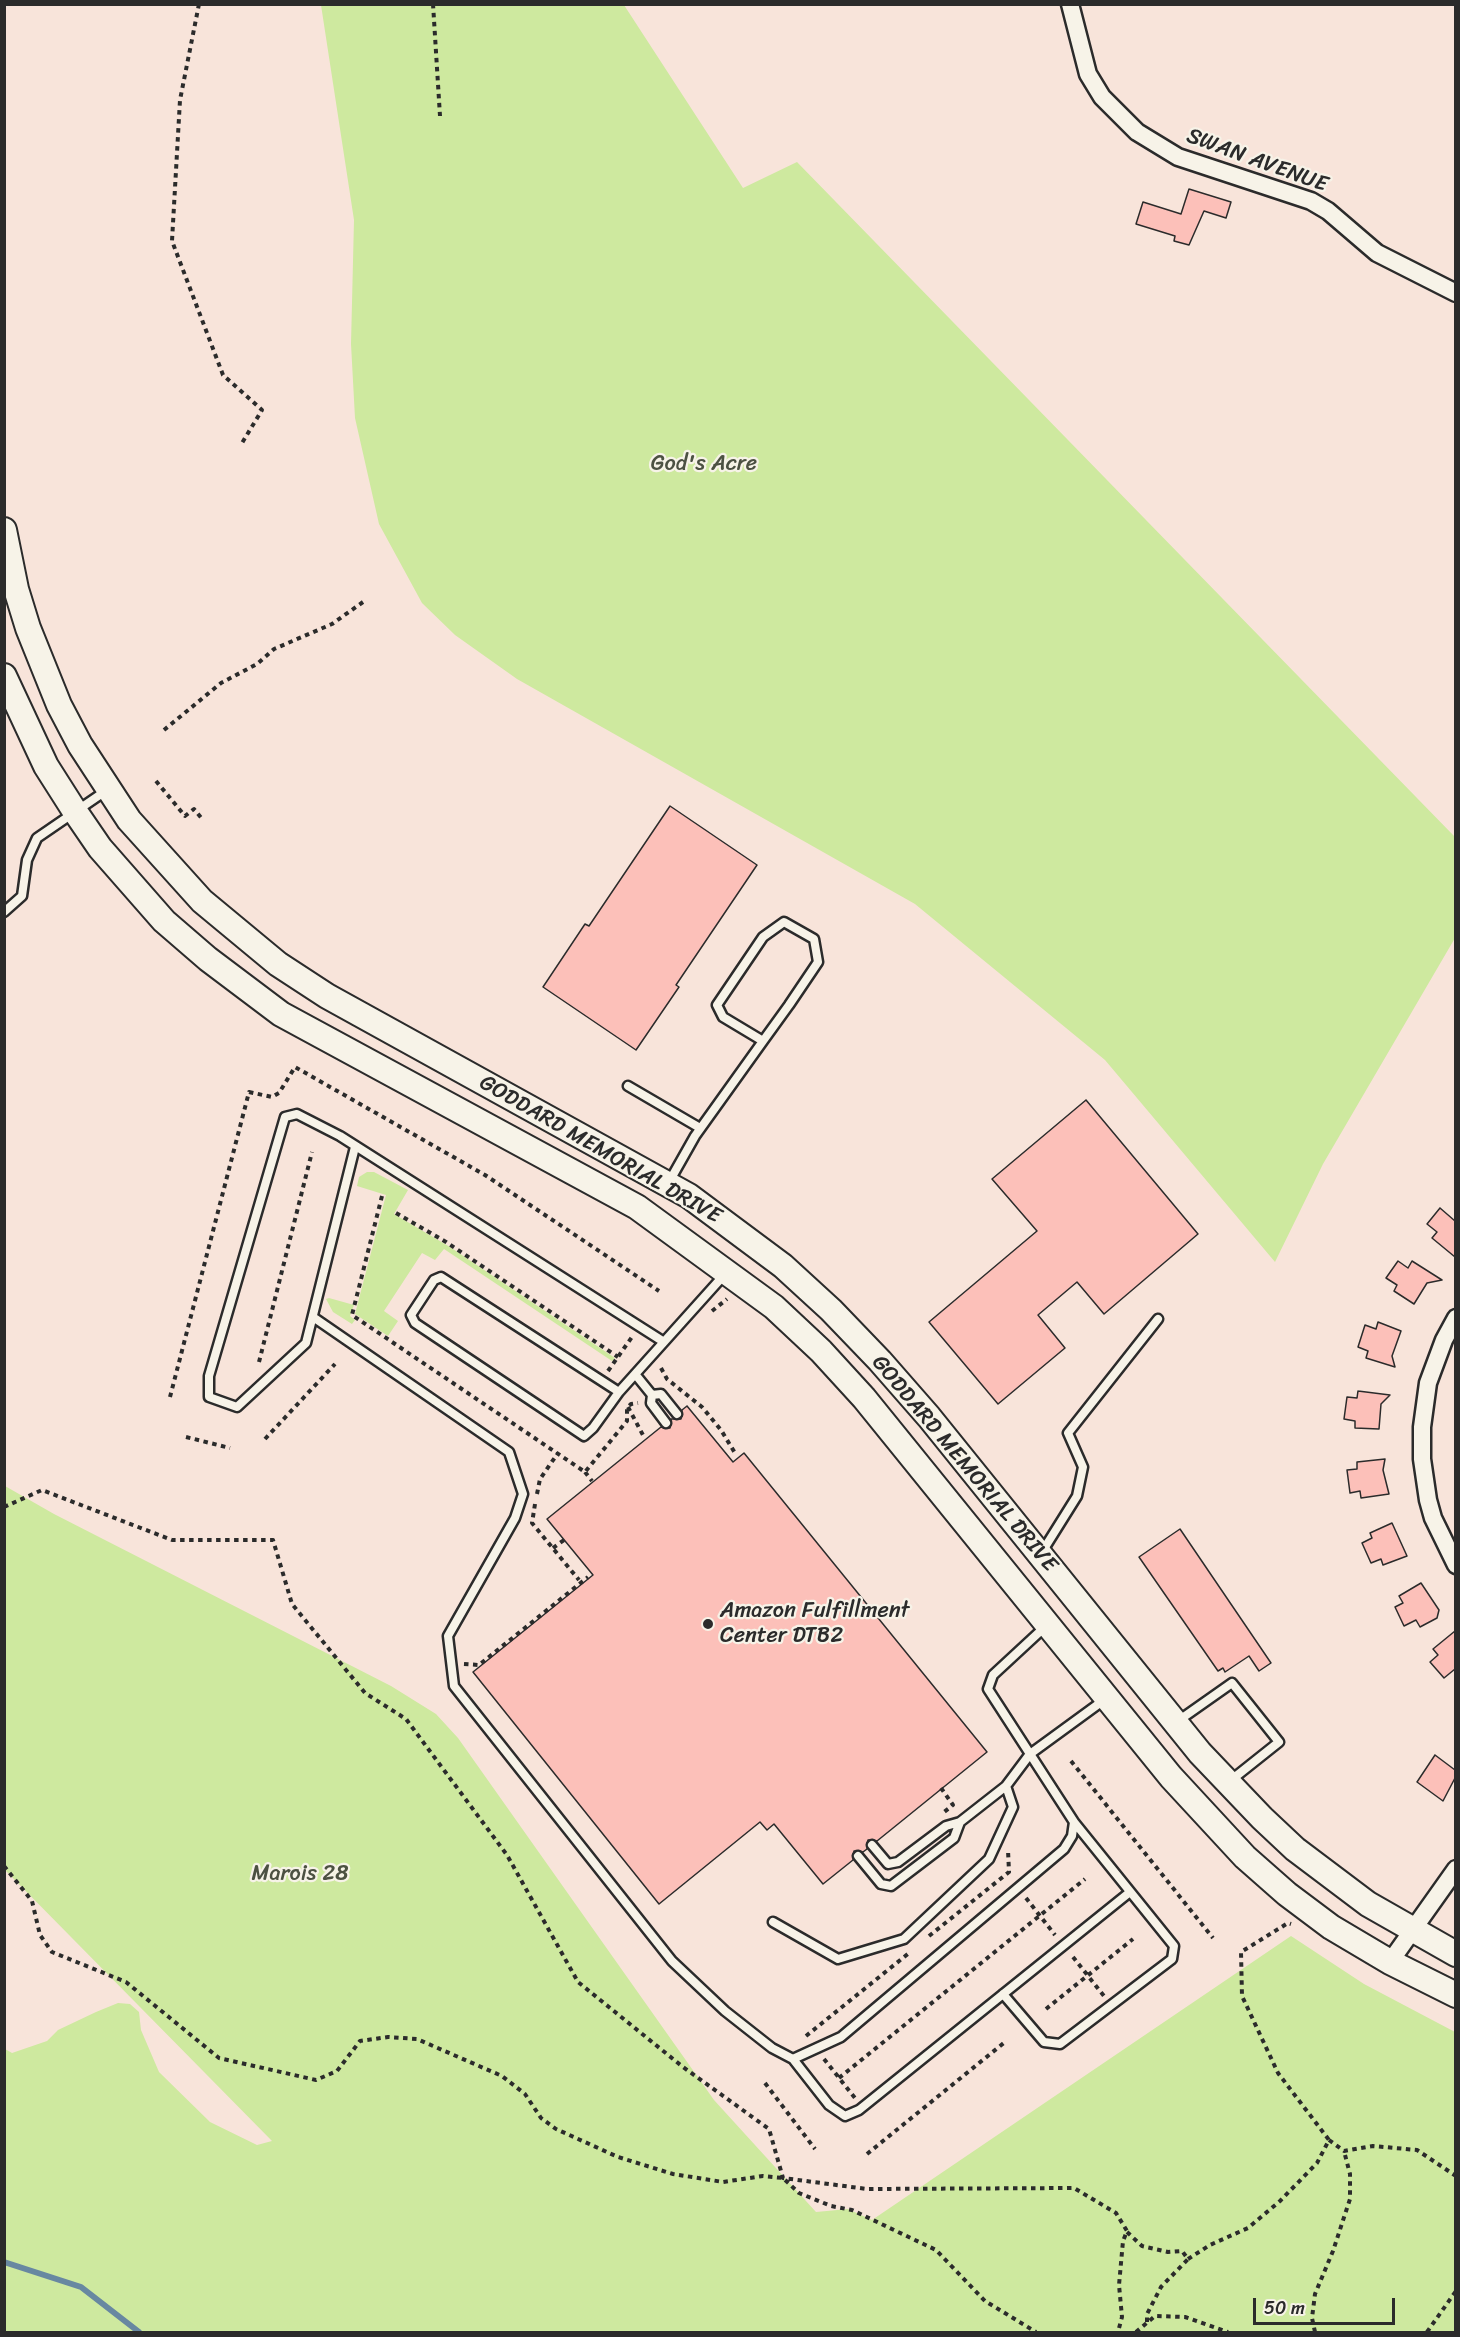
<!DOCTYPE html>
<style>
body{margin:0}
#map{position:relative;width:1460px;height:2337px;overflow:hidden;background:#f8e4da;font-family:Sriracha,sans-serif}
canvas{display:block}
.frame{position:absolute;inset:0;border:6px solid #2b2b2b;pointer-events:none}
.scale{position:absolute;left:1253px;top:2298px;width:142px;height:27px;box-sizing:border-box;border:3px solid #2b2b2b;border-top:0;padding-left:8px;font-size:18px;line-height:21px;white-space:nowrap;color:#2b2b2b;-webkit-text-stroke:4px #f7f3e8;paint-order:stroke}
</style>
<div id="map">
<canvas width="1460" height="2337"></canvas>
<div class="frame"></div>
<div class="scale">50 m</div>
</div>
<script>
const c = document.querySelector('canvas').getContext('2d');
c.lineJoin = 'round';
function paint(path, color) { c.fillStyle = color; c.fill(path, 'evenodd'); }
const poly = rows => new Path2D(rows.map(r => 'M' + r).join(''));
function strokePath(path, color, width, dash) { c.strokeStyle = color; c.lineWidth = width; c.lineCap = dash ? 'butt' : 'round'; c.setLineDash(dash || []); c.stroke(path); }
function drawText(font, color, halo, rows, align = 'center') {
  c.font = font + ' Sriracha,sans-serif'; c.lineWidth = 4.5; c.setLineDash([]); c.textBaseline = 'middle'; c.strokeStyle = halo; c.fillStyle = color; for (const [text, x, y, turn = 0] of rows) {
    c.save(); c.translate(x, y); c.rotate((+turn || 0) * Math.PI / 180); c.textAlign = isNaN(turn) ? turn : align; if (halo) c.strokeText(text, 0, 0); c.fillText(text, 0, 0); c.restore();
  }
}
paint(poly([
 [321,5,624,5,743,188,797,162,1455,837,1455,938,1323,1164,1275,1262,1105,1060,915,904,517,679,455,635,422,603,379,524,355,418,351,344,354,220],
 [367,1172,374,1172,408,1190,394,1214,450,1247,615,1358,612,1361,444,1249,435,1260,422,1253,384,1311,398,1321,388,1336,355,1314,386,1195,357,1186,359,1177],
 [329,1298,354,1305,350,1316,355,1320,352,1324,333,1312,326,1299],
 [5,1486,54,1514,391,1686,436,1714,458,1738,714,2100,816,2212,848,2209,872,2220,1291,1936,1364,1984,1455,2032,1455,2332,5,2332,5,2049,12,2053,47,2041,58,2030,96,2012,118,2003,130,2004,139,2012,141,2030,159,2072,210,2122,257,2145,272,2141,5,1870]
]), '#cee99f');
strokePath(poly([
 [4,2262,81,2287,139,2332]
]), '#6888a1', 6);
const building = poly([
 [1189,189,1231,202,1226,218,1204,211,1189,245,1174,241,1175,236,1136,224,1143,202,1181,214,1189,189],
 [670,806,757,865,676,985,679,987,636,1050,543,987,585,924,589,926,670,806],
 [1086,1100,1198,1234,1104,1314,1077,1282,1038,1315,1065,1348,998,1404,929,1322,1037,1231,992,1179,1086,1100],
 [1440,1208,1455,1221,1455,1257,1432,1238,1437,1232,1427,1224,1440,1208],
 [1398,1261,1408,1268,1412,1261,1442,1280,1427,1283,1414,1304,1394,1291,1397,1285,1386,1278,1398,1261],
 [1378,1322,1401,1331,1392,1356,1395,1367,1366,1358,1368,1351,1358,1347,1365,1325,1376,1329,1378,1322],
 [1358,1391,1390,1395,1381,1404,1379,1429,1355,1428,1355,1421,1344,1419,1347,1397,1357,1398,1358,1391],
 [687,1406,733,1462,744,1453,987,1752,877,1841,868,1840,867,1849,863,1852,854,1851,853,1860,823,1884,774,1824,767,1830,760,1822,659,1904,473,1672,593,1575,547,1519,661,1427,670,1428,671,1419,681,1419,682,1410,687,1406],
 [1385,1459,1383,1470,1389,1494,1361,1498,1360,1491,1350,1493,1347,1470,1357,1469,1357,1462,1385,1459],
 [1392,1523,1407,1556,1383,1565,1381,1559,1371,1563,1362,1543,1372,1538,1370,1533,1392,1523],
 [1180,1529,1271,1663,1259,1671,1249,1656,1225,1672,1223,1668,1218,1671,1139,1557,1180,1529],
 [1421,1583,1439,1610,1437,1618,1420,1627,1416,1620,1404,1626,1395,1607,1403,1603,1399,1596,1421,1583],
 [1455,1631,1455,1669,1444,1678,1430,1662,1438,1655,1433,1649,1455,1631],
 [1435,1755,1455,1770,1455,1778,1443,1801,1417,1782,1435,1755]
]);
paint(building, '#fcc0b9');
strokePath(building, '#2b2b2b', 1.5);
const lane = poly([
 [4,912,22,896,27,860,37,838,107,790],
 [628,1086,700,1128],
 [355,1147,306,1343,237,1407,209,1397,209,1376,285,1117,297,1114,340,1136,664,1342],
 [669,1182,695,1136,763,1041,789,1005,818,962,814,939,784,922,763,937,717,1005,723,1017,763,1041],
 [313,1317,509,1452,523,1494,515,1518,448,1636,454,1686,672,1961,725,2011,772,2048,793,2059,841,2037,1064,1849,1072,1836,1074,1822,988,1689,993,1675,1047,1625],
 [635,1374,652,1395,651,1403,666,1423],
 [619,1392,441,1277,434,1280,411,1315,415,1323,584,1436,593,1428,619,1392,725,1274],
 [652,1395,661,1394,677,1414],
 [1042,1552,1077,1496,1083,1467,1068,1433,1158,1319],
 [1178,1721,1232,1683,1279,1742,1230,1781],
 [872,1845,888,1864,898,1862,946,1826,960,1822,1006,1786,1030,1754,1104,1700],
 [858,1856,881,1884,891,1886,954,1838,960,1822],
 [773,1922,838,1959,904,1939,989,1859,1013,1807,1006,1786],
 [1003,1994,1044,2042,1060,2044,1172,1959,1174,1946,1074,1822],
 [793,2059,829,2105,845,2116,859,2110,1130,1892]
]);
const street = poly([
 [1070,4,1088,74,1102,97,1137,132,1178,157,1311,201,1328,211,1377,253,1456,293],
 [1456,1318,1444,1340,1428,1383,1422,1427,1422,1459,1428,1500,1433,1518,1456,1565],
 [1390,1962,1456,1869]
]);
const secondary = poly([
 [4,530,16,589,28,628,59,705,80,745,129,820,202,901,278,964,327,996,689,1196,783,1266,831,1310,880,1361,929,1417,1200,1753,1262,1818,1295,1849,1368,1904,1456,1954],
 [4,676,46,766,74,810,100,848,164,921,208,959,281,1014,637,1207,774,1307,821,1351,864,1398,1171,1777,1245,1857,1287,1894,1331,1927,1390,1962,1456,1995]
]);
strokePath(lane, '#2b2b2b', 13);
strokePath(street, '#2b2b2b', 21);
strokePath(secondary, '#2b2b2b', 28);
strokePath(poly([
 [199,4,180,100,172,241,223,375,262,410,242,443],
 [433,4,440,116],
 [164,730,221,683,257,664,274,649,332,624,363,602],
 [156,781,185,816,194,809,203,820],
 [382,1196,352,1315,585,1472,627,1421,627,1408,631,1404,638,1403],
 [396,1213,446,1242,618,1357],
 [712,1311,727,1299],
 [259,1362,312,1152],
 [661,1368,667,1379,702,1407,721,1430,735,1453],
 [608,1371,632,1337],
 [170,1397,249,1092,272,1097,279,1093,295,1067,485,1175,659,1291],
 [628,1407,644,1437],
 [186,1437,230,1448],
 [265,1439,335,1364],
 [585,1472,592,1481],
 [537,1494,540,1479,558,1453],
 [535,1504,532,1523,579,1580],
 [4,1507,42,1490,172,1540,273,1540,292,1604,365,1693,406,1719,507,1855,578,1982,683,2067,769,2129,783,2178,867,2189,1074,2188,1116,2213,1127,2231,1123,2241,1119,2285,1122,2317,1118,2332],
 [553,1548,564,1540],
 [464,1664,479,1665,588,1577],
 [1071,1761,1213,1938],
 [941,1788,953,1805,944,1812],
 [4,1866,32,1901,40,1935,52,1952,126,1982,219,2058,316,2080,337,2071,360,2041,388,2037,417,2039,502,2076,525,2094,541,2118,556,2129,618,2157,673,2174,723,2182,763,2176,783,2178,799,2193,831,2206,852,2210,936,2250,985,2301,1036,2332],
 [1026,1898,1055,1935],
 [929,1936,1009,1872,1008,1850],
 [1073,1957,1104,1996],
 [1046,2009,1133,1939],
 [806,2036,909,1953],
 [824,2059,855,2098],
 [839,2078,1085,1879],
 [765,2083,815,2149],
 [1329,2140,1344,2151,1373,2146,1417,2150,1456,2176],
 [867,2154,1005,2042],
 [1127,2232,1142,2246,1168,2252,1182,2251,1188,2259,1161,2287,1147,2314,1147,2324],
 [1188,2259,1210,2245,1248,2228,1280,2201,1317,2163,1329,2140,1278,2073,1242,1996,1241,1952,1288,1923,1291,1924],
 [1136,2332,1155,2316,1185,2317,1228,2332],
 [1315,2332,1312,2318,1315,2294,1333,2251,1350,2199,1350,2174,1344,2151],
 [1427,2332,1456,2291]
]), '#2b2b2b', 4, [4.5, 4.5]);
strokePath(lane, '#f7f3e8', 8);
strokePath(street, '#f7f3e8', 16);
strokePath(secondary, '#f7f3e8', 24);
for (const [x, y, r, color] of [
 [708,1624,6,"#2b2b2b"]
]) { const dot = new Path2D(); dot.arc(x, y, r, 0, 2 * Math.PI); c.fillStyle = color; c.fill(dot); strokePath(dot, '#f7f3e8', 2); }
drawText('22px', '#2b2b2b', '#f7f3e8', [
 ["SWAN AVENUE",1257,161,20],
 ["GODDARD MEMORIAL DRIVE",600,1150,30],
 ["GODDARD MEMORIAL DRIVE",964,1464,50]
]);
drawText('22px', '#4c5142', '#f7f3e8', [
 ["God's Acre",704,464],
 ["Marois 28",300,1874]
]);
drawText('22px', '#2b2b2b', '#f7f3e8', [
 ["Amazon Fulfillment",720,1611],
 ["Center DTB2",720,1636]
], 'left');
</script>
